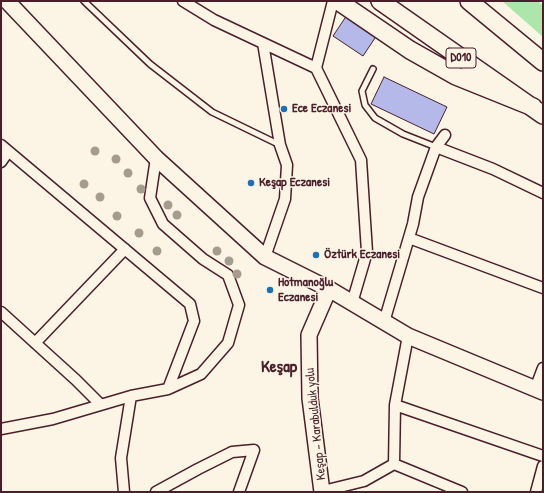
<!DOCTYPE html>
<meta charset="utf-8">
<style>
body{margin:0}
#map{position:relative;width:544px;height:493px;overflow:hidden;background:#fcf5e5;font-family:"Patrick Hand",sans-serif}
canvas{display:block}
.frame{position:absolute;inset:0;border:2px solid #4a1f2b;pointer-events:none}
</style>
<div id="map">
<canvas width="544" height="493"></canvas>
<div class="frame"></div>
</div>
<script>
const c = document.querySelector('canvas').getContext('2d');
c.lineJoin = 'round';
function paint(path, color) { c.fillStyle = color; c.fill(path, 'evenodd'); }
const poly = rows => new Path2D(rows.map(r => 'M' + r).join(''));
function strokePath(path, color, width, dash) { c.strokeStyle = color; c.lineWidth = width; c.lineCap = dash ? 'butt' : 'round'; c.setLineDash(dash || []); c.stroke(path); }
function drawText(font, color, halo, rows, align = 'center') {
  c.font = font + ' "Patrick Hand",sans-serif'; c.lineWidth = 3; c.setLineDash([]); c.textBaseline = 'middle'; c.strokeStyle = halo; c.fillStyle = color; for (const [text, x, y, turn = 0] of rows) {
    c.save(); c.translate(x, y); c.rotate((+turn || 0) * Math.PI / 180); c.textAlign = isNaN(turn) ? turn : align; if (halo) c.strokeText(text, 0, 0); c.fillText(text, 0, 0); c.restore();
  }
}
paint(poly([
 [502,1,538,1,543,6,543,37]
]), '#ace6ab');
const building = poly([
 [347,15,377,35,363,56,333,36,347,15],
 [384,77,447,107,434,134,371,104,384,77]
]);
paint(building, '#b4b9ea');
strokePath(building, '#4a1f2b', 1);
const service = poly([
 [84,1,150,64,212,112,280,145],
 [373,69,362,91,365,105,375,118,403,134,436,147]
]);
const minor = poly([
 [183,1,214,20,316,68,361,160,367,252,352,303],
 [263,43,280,145,287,165,285,199,265,257],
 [316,68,333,1],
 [1,145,190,304,194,321,168,389],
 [436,147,493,169,543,193],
 [1,162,8,152],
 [409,238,543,288],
 [1,312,76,380,101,405],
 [384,322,413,224,418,197,436,147,445,135],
 [35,343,125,249],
 [535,389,543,368],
 [395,405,543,456],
 [1,429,53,419,131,396,168,389,201,374,228,343,239,305,228,275,203,259,163,224,150,198,156,158],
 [394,464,395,405,408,336],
 [394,464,462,492],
 [124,492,121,458,131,396],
 [156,492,198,469,232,452,254,450,239,492],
 [323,492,323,491,364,481,394,464],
 [536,492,543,466]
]);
const secondary = poly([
 [7,1,156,158,265,257,329,289,408,336,543,392],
 [322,492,310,398,309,335,329,289]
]);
const trunk = poly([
 [338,1,410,50,456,76,533,107],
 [380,1,543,115],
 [469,1,543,62]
]);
strokePath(service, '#4a1f2b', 8);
strokePath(minor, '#4a1f2b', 13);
strokePath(secondary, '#4a1f2b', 18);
strokePath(trunk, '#4a1f2b', 20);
strokePath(service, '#fcf5e5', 5);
strokePath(minor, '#fcf5e5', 10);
strokePath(secondary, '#fcf5e5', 15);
strokePath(trunk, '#fcf5e5', 17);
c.fillStyle = '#a79b90';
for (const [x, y] of [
 [95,151],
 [116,159],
 [128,173],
 [84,184],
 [141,189],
 [100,197],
 [168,205],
 [177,215],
 [117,216],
 [139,233],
 [157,251],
 [217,251],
 [229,261],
 [237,274]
]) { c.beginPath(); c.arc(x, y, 4.5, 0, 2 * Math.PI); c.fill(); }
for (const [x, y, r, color] of [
 [284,109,4,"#1f6fb2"],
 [251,183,4,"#1f6fb2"],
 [316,255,4,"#1f6fb2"],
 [270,290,4,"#1f6fb2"]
]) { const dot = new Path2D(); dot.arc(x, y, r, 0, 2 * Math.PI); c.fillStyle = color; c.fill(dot); strokePath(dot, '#fcf5e5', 1.5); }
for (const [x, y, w] of [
 [461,58,30]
]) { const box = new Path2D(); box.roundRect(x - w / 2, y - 10, w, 20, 3); c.fillStyle = '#fcf5e5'; c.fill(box); strokePath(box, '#4a1f2b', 1); }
drawText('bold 12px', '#4a1f2b', null, [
 ["D010",461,58]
]);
drawText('bold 13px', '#4a1f2b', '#fcf5e5', [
 ["Ece Eczanesi",292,109],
 ["Keşap Eczanesi",259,183],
 ["Öztürk Eczanesi",324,255],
 ["Hotmanoğlu",278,283],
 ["Eczanesi",278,298]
], 'left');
drawText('13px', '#4a1f2b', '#fcf5e5', [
 ["Keşap - Karabulduk yolu",316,424,-96]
]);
drawText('bold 17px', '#4a1f2b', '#fcf5e5', [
 ["Keşap",279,367]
]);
</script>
